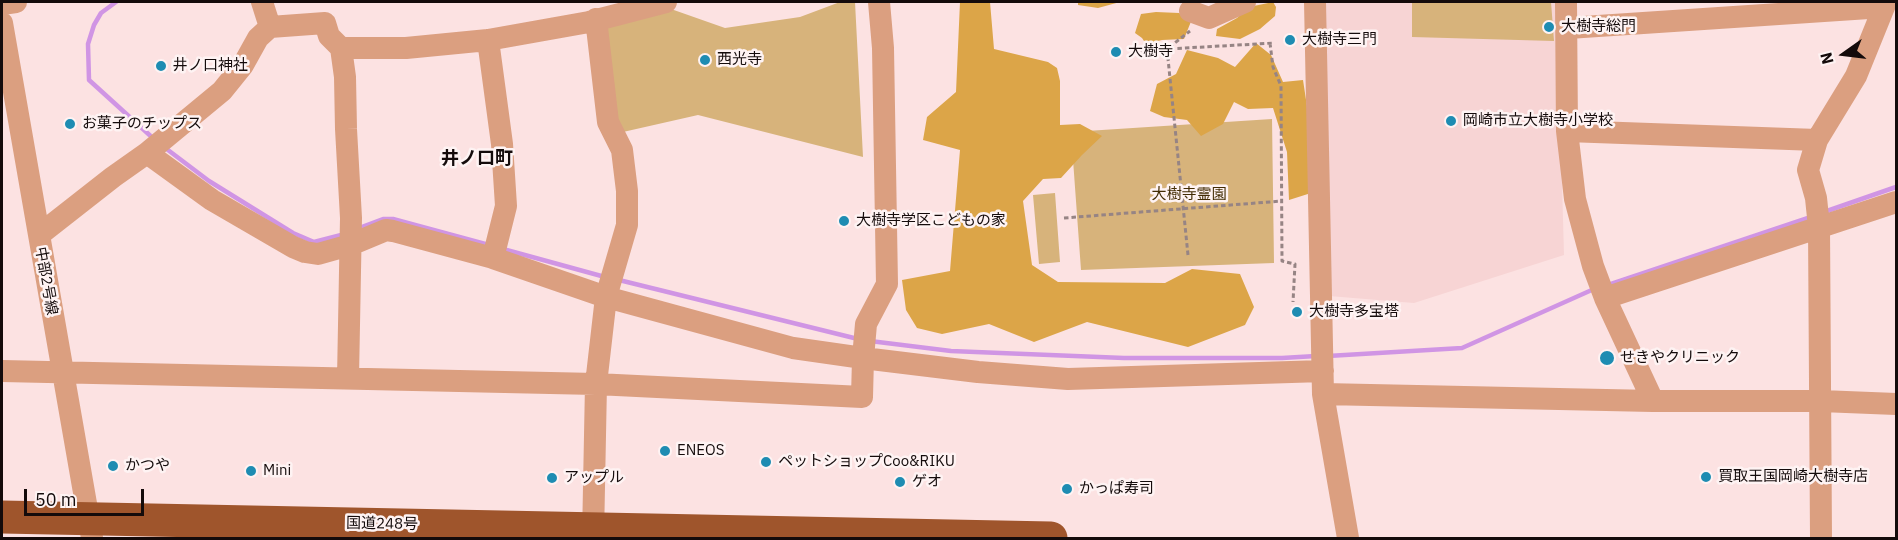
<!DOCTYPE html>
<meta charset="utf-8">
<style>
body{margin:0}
#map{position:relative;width:1898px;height:540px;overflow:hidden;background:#fce2e2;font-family:"IBM Plex Sans",sans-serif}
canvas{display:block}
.frame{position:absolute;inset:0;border:3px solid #140b0b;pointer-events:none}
.north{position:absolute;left:1814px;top:24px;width:60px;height:60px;-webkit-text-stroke:4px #fef3f3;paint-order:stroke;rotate:256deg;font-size:16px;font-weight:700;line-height:24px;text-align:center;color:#140b0b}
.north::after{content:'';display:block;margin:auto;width:21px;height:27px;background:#140b0b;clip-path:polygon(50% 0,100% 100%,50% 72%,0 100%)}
.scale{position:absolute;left:24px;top:489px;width:120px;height:27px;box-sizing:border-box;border:3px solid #140b0b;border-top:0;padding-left:8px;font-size:18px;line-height:21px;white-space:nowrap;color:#140b0b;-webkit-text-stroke:4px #fef3f3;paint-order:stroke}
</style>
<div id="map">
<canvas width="1898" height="540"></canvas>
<div class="frame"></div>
<div class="north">N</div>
<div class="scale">50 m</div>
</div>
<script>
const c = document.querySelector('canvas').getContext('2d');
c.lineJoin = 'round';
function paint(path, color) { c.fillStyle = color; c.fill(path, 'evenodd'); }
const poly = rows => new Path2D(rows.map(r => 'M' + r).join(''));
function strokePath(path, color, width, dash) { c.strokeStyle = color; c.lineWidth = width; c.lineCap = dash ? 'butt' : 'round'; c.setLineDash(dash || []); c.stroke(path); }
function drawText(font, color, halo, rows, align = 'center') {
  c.font = font + ' "IBM Plex Sans","Noto Sans JP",sans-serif'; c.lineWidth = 5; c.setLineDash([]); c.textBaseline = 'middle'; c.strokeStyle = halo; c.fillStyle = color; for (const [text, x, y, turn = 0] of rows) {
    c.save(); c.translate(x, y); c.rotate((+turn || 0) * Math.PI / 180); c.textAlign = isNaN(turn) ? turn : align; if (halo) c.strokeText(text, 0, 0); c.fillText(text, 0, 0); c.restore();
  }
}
paint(poly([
 [1322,2,1557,2,1564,255,1414,303,1329,296]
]), '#f7d4d4');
paint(poly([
 [840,2,855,2,863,157,698,115,623,132,614,113,603,25,671,9,725,28,800,17],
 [1412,2,1551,2,1554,41,1412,37],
 [1272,119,1274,263,1081,270,1071,132],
 [1055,193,1060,262,1039,264,1033,195]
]), '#d7b37b');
paint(poly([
 [960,2,990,2,994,49,1048,62,1057,68,1060,81,1060,125,1080,124,1102,136,1082,155,1061,178,1043,179,1023,201,1032,265,1058,282,1165,283,1192,269,1240,274,1254,307,1245,325,1188,347,1087,322,1034,342,989,324,942,334,917,328,906,310,902,280,950,271,960,150,923,140,927,117,956,92],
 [1078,2,1120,2,1098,8,1078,5],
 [1273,2,1276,7,1275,16,1260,29,1240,39,1216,36,1217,29,1237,18,1249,7],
 [1156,12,1179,13,1192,19,1184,39,1162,40,1146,44,1142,38,1135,33,1141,14],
 [1256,43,1271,55,1283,82,1303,80,1310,126,1311,193,1289,200,1287,152,1273,108,1248,109,1234,102,1223,124,1201,136,1187,120,1164,117,1150,111,1157,84,1176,74,1187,50,1218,58,1235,67]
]), '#dca548');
strokePath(poly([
 [116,2,101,13,94,25,88,44,89,80,155,140],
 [164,147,209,181,293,233,314,242,345,234],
 [1824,212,1896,187],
 [359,228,383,219,393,219,489,245],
 [503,249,605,277],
 [619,280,858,339],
 [1608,285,1811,217],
 [870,341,951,351,1124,358,1282,358,1316,356],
 [1328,356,1462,348,1594,289]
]), '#d095e4', 4.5);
strokePath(poly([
 [1270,43,1273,67,1281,86,1282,261,1295,264,1293,302],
 [1140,51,1167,49,1190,31],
 [1064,218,1282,201],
 [1188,255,1167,49,1274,43]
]), '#968484', 3, [4.5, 3]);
strokePath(poly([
 [262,2,270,27,325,23,329,36,341,48,406,48,488,40,589,22,666,2],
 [1315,2,1323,394,1348,538],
 [1566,2,1567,131,1575,199,1593,266,1605,298,1653,401],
 [2,4,16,2],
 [1190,11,1209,18,1245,2],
 [2,23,92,538],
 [1568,28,1884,7],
 [488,40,502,144,506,206,493,258],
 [341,48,345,77,346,129,351,218,348,378],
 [1567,131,1817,140],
 [147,153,222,91,243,65,258,38,270,27],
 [39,235,113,177,147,153,212,200,293,247,305,252,318,254,350,245,386,230,393,231,493,258,606,297,793,348,863,358,978,372,1068,379,1323,371],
 [1605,298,1896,202],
 [2,371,596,384,862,397,863,358,866,324,887,284,883,48,879,2],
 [1323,394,1653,401,1821,401,1896,404],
 [593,538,596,384,606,297,627,225,627,191,622,150,608,122,596,19],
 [1821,538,1819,227,1816,198,1808,170,1817,140,1856,76,1886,2]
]), '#db9f80', 22);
strokePath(poly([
 [2,517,1051,538]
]), '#9f552c', 33);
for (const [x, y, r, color] of [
 [1549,27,6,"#1e8cb2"],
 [1290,40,6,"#1e8cb2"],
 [1116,52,6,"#1e8cb2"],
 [705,60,6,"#1e8cb2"],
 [161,66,6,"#1e8cb2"],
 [1451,121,6,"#1e8cb2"],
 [70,124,6,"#1e8cb2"],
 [844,221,6,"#1e8cb2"],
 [1297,312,6,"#1e8cb2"],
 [1607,358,8,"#1e8cb2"],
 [665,451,6,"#1e8cb2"],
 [766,462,6,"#1e8cb2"],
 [113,466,6,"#1e8cb2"],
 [251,471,6,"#1e8cb2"],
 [1706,477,6,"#1e8cb2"],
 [552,478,6,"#1e8cb2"],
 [900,482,6,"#1e8cb2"],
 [1067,489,6,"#1e8cb2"]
]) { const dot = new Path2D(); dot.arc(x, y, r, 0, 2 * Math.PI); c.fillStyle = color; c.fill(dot); strokePath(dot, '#fef3f3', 2); }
drawText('15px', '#140b0b', '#fef3f3', [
 ["大樹寺総門",1561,27],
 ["大樹寺三門",1302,40],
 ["大樹寺",1128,52],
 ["西光寺",717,60],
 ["井ノ口神社",173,66],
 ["岡崎市立大樹寺小学校",1463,121],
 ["お菓子のチップス",82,124],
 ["大樹寺学区こどもの家",856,221],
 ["大樹寺多宝塔",1309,312],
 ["せきやクリニック",1620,358],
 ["ENEOS",677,451],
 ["ペットショップCoo&RIKU",778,462],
 ["かつや",125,466],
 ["Mini",263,471],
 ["買取王国岡崎大樹寺店",1718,477],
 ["アップル",564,478],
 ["ゲオ",912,482],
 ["かっぱ寿司",1079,489]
], 'left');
drawText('15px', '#422c03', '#fef3f3', [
 ["大樹寺霊園",1189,195]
]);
drawText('15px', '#140b0b', '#fef3f3', [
 ["中部2号線",46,281,80],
 ["国道248号",382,524,1]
]);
drawText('bold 18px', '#140b0b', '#fef3f3', [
 ["井ノ口町",477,159]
]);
</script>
